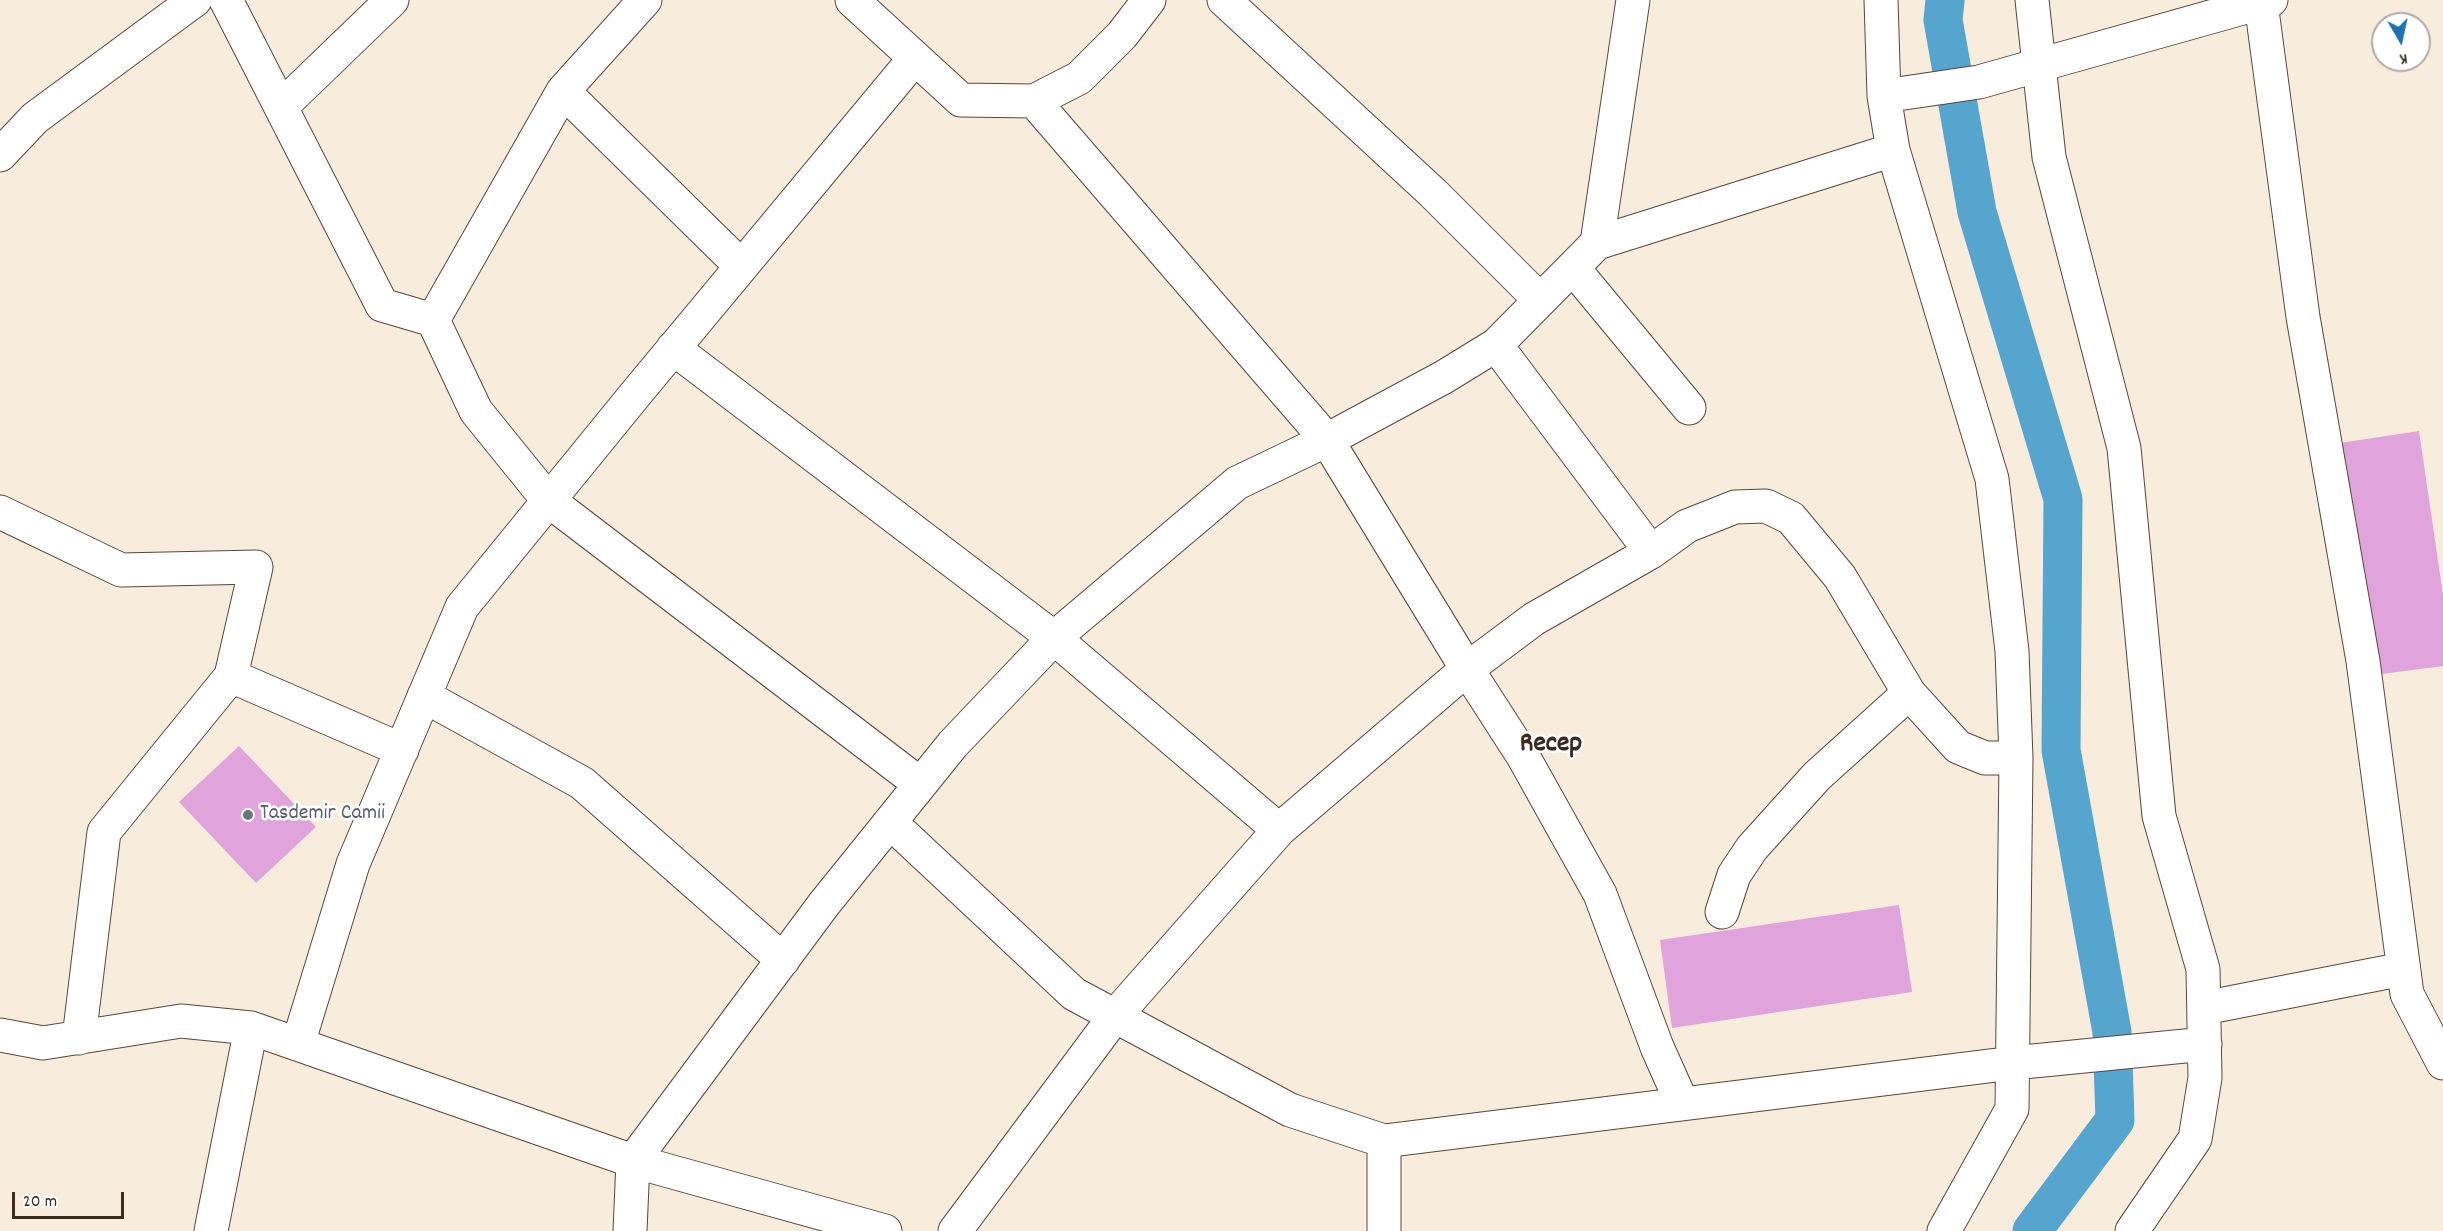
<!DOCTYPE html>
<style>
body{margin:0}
#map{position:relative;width:2443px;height:1231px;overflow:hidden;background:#f8eddc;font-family:Dekko,sans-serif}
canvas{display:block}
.north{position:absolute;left:2371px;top:12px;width:60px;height:60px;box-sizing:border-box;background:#fff;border:2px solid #b1aaa5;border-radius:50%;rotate:171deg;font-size:16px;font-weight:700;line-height:24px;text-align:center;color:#3b2a1e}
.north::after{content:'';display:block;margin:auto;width:21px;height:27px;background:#1f6fb2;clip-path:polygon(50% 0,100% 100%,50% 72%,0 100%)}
.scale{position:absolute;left:12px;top:1192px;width:112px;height:27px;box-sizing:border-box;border:3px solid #3b2a1e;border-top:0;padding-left:8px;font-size:18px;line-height:21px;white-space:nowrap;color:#3b2a1e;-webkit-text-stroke:4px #fff;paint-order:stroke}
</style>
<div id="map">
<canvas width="2443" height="1231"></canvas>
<div class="north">K</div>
<div class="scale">20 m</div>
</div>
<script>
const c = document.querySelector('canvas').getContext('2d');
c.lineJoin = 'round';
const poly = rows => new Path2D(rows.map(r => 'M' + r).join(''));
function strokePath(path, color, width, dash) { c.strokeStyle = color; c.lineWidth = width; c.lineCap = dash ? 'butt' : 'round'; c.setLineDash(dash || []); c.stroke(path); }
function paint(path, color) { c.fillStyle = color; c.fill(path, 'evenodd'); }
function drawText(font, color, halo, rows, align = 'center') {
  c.font = font + ' Dekko,sans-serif'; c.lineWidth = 5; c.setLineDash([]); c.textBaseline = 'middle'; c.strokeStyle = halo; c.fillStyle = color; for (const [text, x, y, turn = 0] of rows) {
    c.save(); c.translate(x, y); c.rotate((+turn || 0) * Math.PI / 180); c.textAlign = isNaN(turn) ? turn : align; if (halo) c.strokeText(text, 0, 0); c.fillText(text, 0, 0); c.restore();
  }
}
strokePath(poly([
 [1945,0,1943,20,1977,212,2063,499,2061,750,2112,1032,2115,1120,2032,1231]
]), '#55a5cf', 39);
paint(poly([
 [2419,431,2443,595,2443,666,2374,675,2340,443],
 [239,746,316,827,256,883,179,802],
 [1899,905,1912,992,1672,1028,1660,940]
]), '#e0a3dc');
const minor = poly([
 [226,0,382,305,433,320,476,411,548,500,920,784],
 [852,0,961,100,1034,101,1079,78,1122,35,1149,0],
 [1224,0,1433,193,1540,300],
 [1881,0,1884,96,1893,150,1992,479,2012,651,2016,758,2012,1109,1944,1231],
 [2032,0,2049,157,2124,448,2159,816,2203,969,2205,1078,2195,1139,2132,1231],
 [2261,3,2303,317,2363,661,2407,994,2443,1063],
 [563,91,741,266],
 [1884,96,1979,82,2271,0],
 [1034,101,1327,440,1467,669,1523,756,1600,894,1657,1047,1682,1103],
 [281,107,392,0],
 [0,155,35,118,195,0],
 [1597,243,1633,0],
 [1573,268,1689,408],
 [433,320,563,91,645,0],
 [1496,345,1651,552],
 [673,348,1054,638,1279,830],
 [0,512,121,570,256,567,231,676,104,832,79,1038],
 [231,676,402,750],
 [424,696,582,783,783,960],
 [890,822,1074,994,1290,1110,1384,1141,2013,1063,2205,1044],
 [1722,912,1734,875,1752,848,1817,776,1909,693],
 [2204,1008,2403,969],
 [0,1035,43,1043,181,1021,251,1028,633,1161,885,1231],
 [298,1044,353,864,462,607,638,391,915,58],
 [1384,1141,1384,1231],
 [211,1231,251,1028],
 [630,1231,633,1161,824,904,953,744,1054,638,1237,483,1327,440,1444,377,1496,345,1597,243,1893,150],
 [955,1231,1115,1016,1279,830,1467,669,1534,619,1651,552,1687,526,1735,507,1766,506,1791,518,1840,577,1909,693,1958,747,1985,758,2016,758]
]);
strokePath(minor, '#57473a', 35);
strokePath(minor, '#fff', 33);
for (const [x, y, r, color] of [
 [248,815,6,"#6b7280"]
]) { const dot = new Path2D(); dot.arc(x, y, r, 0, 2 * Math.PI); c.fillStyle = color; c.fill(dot); strokePath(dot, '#fff', 2); }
drawText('22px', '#5b616d', '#fff', [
 ["Tasdemir Camii",260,815]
], 'left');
drawText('bold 28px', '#3b2a1e', '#fff', [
 ["Recep",1551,746]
]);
</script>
